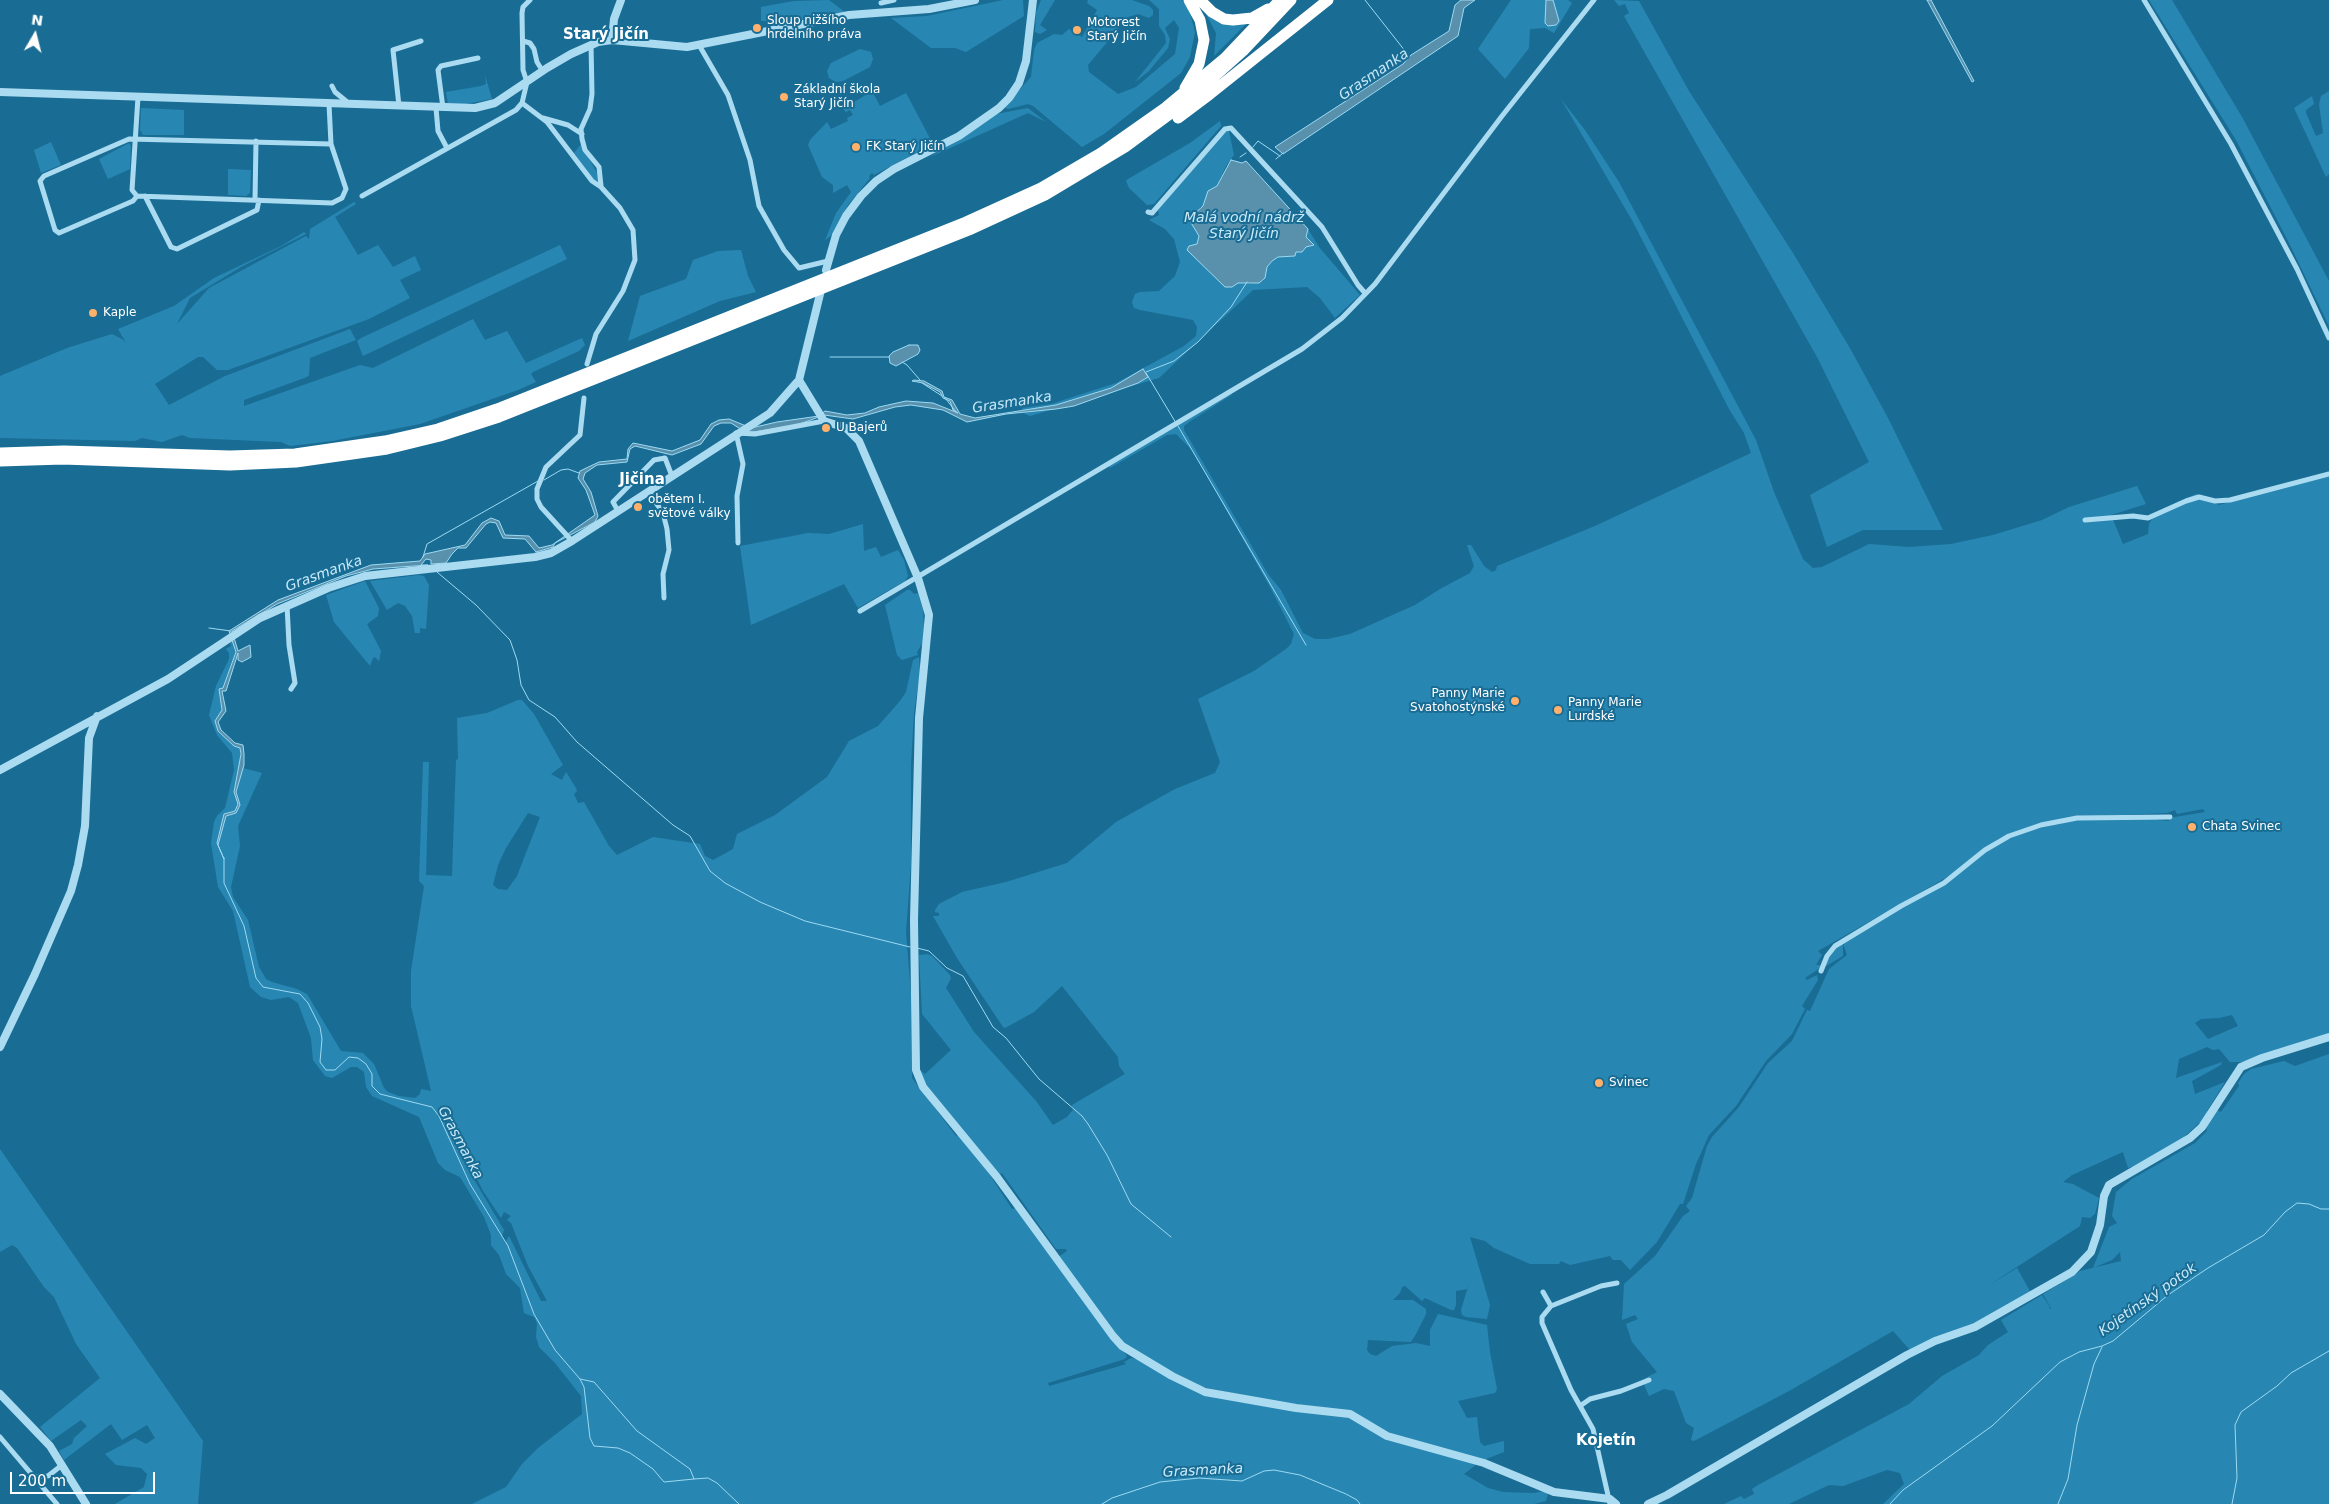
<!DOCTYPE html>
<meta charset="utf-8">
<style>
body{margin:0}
#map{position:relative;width:2329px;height:1504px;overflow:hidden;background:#196d95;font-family:"DejaVu Sans",sans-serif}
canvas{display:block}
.north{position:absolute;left:10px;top:10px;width:50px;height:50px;-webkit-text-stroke:4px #196d95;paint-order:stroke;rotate:8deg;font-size:14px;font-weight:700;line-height:20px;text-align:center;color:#fff}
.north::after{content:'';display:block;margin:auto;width:18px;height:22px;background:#fff;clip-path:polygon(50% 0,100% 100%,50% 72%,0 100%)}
.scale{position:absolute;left:10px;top:1472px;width:145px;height:22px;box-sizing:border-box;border:2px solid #fff;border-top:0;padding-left:6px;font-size:15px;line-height:18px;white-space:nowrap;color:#fff;-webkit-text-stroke:4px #196d95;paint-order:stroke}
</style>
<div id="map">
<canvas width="2329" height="1504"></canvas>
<div class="north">N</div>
<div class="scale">200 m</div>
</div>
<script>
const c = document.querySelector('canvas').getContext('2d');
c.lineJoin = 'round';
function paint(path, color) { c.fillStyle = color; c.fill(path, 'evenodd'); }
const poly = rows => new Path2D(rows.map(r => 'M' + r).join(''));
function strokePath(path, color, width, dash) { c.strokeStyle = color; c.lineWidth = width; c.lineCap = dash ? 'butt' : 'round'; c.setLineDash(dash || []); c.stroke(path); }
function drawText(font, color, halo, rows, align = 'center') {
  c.font = font + ' "DejaVu Sans",sans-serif'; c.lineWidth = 4; c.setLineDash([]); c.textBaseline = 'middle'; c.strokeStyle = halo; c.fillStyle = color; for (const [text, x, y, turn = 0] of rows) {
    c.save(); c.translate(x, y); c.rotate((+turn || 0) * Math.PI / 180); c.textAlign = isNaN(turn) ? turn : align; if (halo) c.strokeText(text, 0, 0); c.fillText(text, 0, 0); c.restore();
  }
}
paint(poly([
 [829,0,845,12,790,22,761,21,761,7,794,1],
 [1003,0,1023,0,1024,16,966,52,955,48,931,48,891,18,927,16],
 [1041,0,1055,0,1040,25,1047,30,1040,34,1035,32,1036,12],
 [1088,0,1132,0,1149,6,1153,10,1153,15,1149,18,1138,14,1128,17,1088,65,1089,72,1118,94,1136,87,1175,54,1179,28,1174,20,1165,28,1170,39,1168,48,1149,71,1135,82,1166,43,1165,35,1159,26,1159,9,1149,0,1182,0,1189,9,1195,32,1190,57,1181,73,1104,134,1082,147,1033,106,1028,104,1008,109,1004,107,1031,77,1034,50,1037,43,1054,34,1062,35,1069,29,1082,37,1097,10,1087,3],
 [1511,0,1568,0,1572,3,1554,33,1545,28,1530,29,1529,48,1505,79,1478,49],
 [1614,0,1639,1,1689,91,1793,253,1851,350,1888,418,1943,530,1863,530,1827,547,1810,495,1869,462,1817,357,1624,16,1629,13,1625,4,1619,6],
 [2149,0,2172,0,2242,117,2329,281,2329,326,2289,243,2236,140],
 [1206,10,1250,20,1214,56,1216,33,1205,12],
 [860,49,871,52,873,59,870,67,843,81,836,82,829,78,827,71,831,63],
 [485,75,492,99,466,104,448,104,446,92,481,86,486,84],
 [872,91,880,106,906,93,933,144,874,175,872,173,869,176,870,178,848,205,831,236,825,240,836,213,851,192,847,185,833,193,833,185,822,177,808,145,810,140,827,122,831,129,848,121,847,118,853,115,850,110,846,112,843,109],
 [2329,91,2329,174,2326,177,2294,108,2312,96,2314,104,2306,110,2306,113,2316,136,2323,133,2319,104,2321,96],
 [1561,99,1585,130,1619,182,1756,440,1774,492,1803,559,1813,568,1822,567,1869,544,1909,547,1951,544,1993,535,2042,520,2069,507,2137,486,2146,504,2111,515,2123,544,2148,534,2149,524,2156,512,2196,494,2219,505,2329,475,2329,1034,2243,1062,2230,1062,2219,1049,2213,1050,2207,1047,2179,1059,2176,1078,2222,1062,2221,1065,2192,1081,2195,1094,2225,1082,2207,1111,2213,1114,2217,1110,2221,1112,2239,1086,2238,1083,2244,1074,2251,1069,2284,1061,2295,1066,2329,1054,2329,1504,1883,1504,1904,1484,1900,1473,1887,1470,1843,1486,1829,1485,1789,1504,1724,1504,1741,1496,1744,1499,1754,1494,1752,1489,1758,1485,1909,1404,1942,1376,1979,1355,1988,1345,2008,1332,2001,1320,2042,1295,2050,1307,2049,1309,2051,1308,2043,1294,2080,1271,2121,1261,2120,1252,2112,1260,2093,1268,2109,1227,2117,1223,2112,1216,2116,1192,2132,1179,2195,1143,2207,1131,2206,1125,2202,1123,2199,1123,2183,1138,2134,1166,2128,1168,2123,1152,2072,1175,2063,1182,2073,1184,2099,1198,2095,1214,2090,1218,2082,1217,2080,1226,1986,1287,2017,1268,2031,1293,1975,1325,1936,1337,1910,1350,1893,1331,1789,1391,1694,1441,1691,1440,1694,1428,1686,1423,1674,1391,1664,1389,1649,1396,1642,1380,1657,1372,1632,1342,1626,1324,1638,1319,1635,1315,1622,1320,1624,1284,1655,1256,1683,1216,1690,1211,1686,1206,1692,1198,1707,1146,1712,1137,1739,1107,1768,1063,1792,1041,1807,1010,1810,1011,1829,969,1847,955,1843,943,1843,956,1826,966,1826,961,1832,950,1843,942,1902,907,1944,885,1999,842,2022,832,2081,819,2157,818,2158,820,2169,821,2169,818,2205,812,2203,809,2177,814,2175,810,2167,813,2074,817,2020,830,1998,839,1956,872,1818,951,1822,955,1816,965,1820,965,1820,968,1805,978,1807,980,1817,975,1818,980,1802,1006,1805,1009,1792,1034,1766,1061,1736,1106,1709,1135,1696,1164,1683,1204,1680,1204,1657,1242,1630,1270,1621,1260,1613,1260,1610,1256,1570,1265,1561,1261,1559,1264,1530,1264,1494,1248,1485,1241,1470,1237,1490,1305,1487,1319,1466,1317,1462,1315,1461,1310,1470,1280,1467,1289,1456,1291,1456,1305,1454,1310,1451,1310,1425,1298,1422,1301,1405,1286,1402,1287,1400,1293,1393,1300,1413,1300,1426,1309,1426,1314,1416,1334,1411,1342,1368,1340,1367,1350,1370,1354,1376,1356,1392,1346,1416,1343,1430,1346,1430,1330,1438,1314,1487,1325,1490,1352,1497,1389,1495,1393,1458,1401,1467,1418,1477,1417,1480,1442,1484,1446,1504,1441,1504,1452,1481,1461,1387,1434,1352,1412,1285,1403,1192,1385,1125,1344,1116,1336,1058,1257,1067,1251,1066,1249,1056,1249,1002,1173,999,1175,993,1167,986,1169,1012,1209,1016,1208,1127,1356,1125,1359,1048,1383,1049,1386,1113,1368,1126,1364,1124,1362,1131,1358,1146,1361,1184,1386,1206,1394,1352,1417,1386,1437,1477,1464,1464,1474,1488,1488,1503,1492,1534,1493,1545,1491,1548,1493,1546,1501,1534,1504,472,1504,506,1487,522,1464,538,1448,582,1414,581,1396,555,1363,539,1347,536,1337,537,1323,534,1317,524,1313,520,1288,506,1274,499,1255,491,1245,491,1235,484,1217,460,1177,445,1170,438,1163,419,1117,372,1096,366,1087,364,1072,357,1067,351,1067,332,1078,325,1076,313,1060,311,1038,298,1003,289,997,271,1000,261,997,250,987,233,911,218,887,211,843,214,822,217,816,225,808,234,770,232,753,217,735,209,715,216,686,229,659,229,653,226,649,231,646,230,643,232,640,236,652,223,688,219,690,222,710,215,722,219,731,234,746,240,748,240,765,234,792,238,804,235,811,224,814,217,844,224,859,218,845,226,816,236,812,240,805,236,792,243,768,262,773,238,826,240,846,231,887,233,897,248,920,259,967,266,979,272,982,297,989,307,994,341,1051,363,1053,374,1064,384,1088,388,1092,399,1096,415,1098,420,1094,421,1089,431,1091,411,1006,411,971,424,886,419,881,423,762,429,762,426,875,452,876,456,760,458,759,457,718,487,713,518,700,522,700,534,714,563,765,551,774,562,780,566,772,576,788,577,791,574,794,578,803,584,802,609,846,617,855,653,837,700,844,705,856,713,860,733,849,737,834,775,815,827,777,849,741,878,726,900,701,906,692,913,660,919,657,920,673,914,713,911,764,911,864,906,932,911,995,912,1078,956,1136,963,1132,924,1083,919,1069,925,1074,951,1050,922,1014,919,955,927,954,932,956,950,975,951,978,946,988,974,1032,1036,1101,1053,1125,1067,1117,1073,1110,1072,1105,1125,1074,1119,1066,1118,1057,1062,986,1034,1012,1005,1028,1003,1027,957,958,933,916,939,916,939,913,935,912,935,910,939,904,962,892,1006,882,1067,863,1116,822,1175,789,1215,773,1220,762,1198,699,1254,671,1286,649,1291,644,1294,634,1270,587,1211,483,1192,450,1176,434,1167,435,1110,468,1108,465,1225,396,1233,394,1189,422,1184,426,1184,430,1268,574,1281,590,1303,633,1315,639,1328,639,1350,634,1415,605,1440,589,1470,573,1474,566,1467,545,1471,545,1484,566,1492,572,1496,570,1497,566,1595,526,1751,453,1744,433,1729,409,1633,222],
 [528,813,540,817,517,876,507,890,498,889,493,885,498,865,506,848],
 [2232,1015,2238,1026,2208,1039,2195,1023,2201,1019,2219,1018],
 [440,1105,456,1136,460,1139,459,1142,483,1191,501,1218,504,1212,511,1216,507,1220,511,1223,528,1266,547,1301,541,1301,509,1236,505,1243,502,1236,504,1230,476,1183,443,1119],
 [141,108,184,110,184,135,143,135,140,130],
 [1028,108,1046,122,1028,113,930,157,996,114],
 [1220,121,1221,126,1154,204,1147,205,1129,188,1126,181,1128,179,1190,143],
 [1225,131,1229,131,1234,155,1226,166,1217,186,1211,190,1203,207,1200,207,1195,226,1199,236,1197,244,1232,287,1238,283,1250,284,1263,281,1267,267,1272,261,1278,257,1295,256,1296,252,1299,251,1308,229,1319,247,1360,295,1335,318,1320,298,1307,287,1253,290,1159,378,1030,416,1025,414,1022,408,1051,404,1116,383,1184,346,1196,336,1197,327,1193,320,1140,310,1134,308,1132,302,1135,294,1140,292,1159,291,1175,276,1180,262,1174,239,1165,229,1149,220,1159,215,1158,210],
 [51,142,61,165,41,173,34,150],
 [129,143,131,146,130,169,108,179,99,159],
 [581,144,597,173,599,181,596,183,574,153],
 [228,169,251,170,250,193,246,196,228,195],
 [354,202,356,204,335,217,358,255,378,245,393,267,415,256,421,270,400,280,410,298,369,319,228,370,217,370,203,357,198,357,155,384,169,405,225,376,350,329,356,340,310,358,309,375,307,377,244,400,244,406,360,365,373,368,473,319,485,340,507,331,526,363,582,338,585,345,579,351,533,372,531,374,536,382,518,390,420,424,332,441,290,446,281,442,190,438,182,435,162,442,142,438,135,441,0,438,0,376,67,348,112,334,122,339,126,343,118,329,174,306,214,278,281,246,304,232,306,234,241,267,190,298,177,324,209,288,306,236,309,239,310,229],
 [560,245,567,259,363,356,357,341,361,338],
 [741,250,748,276,756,292,720,301,628,341,640,296,686,279,693,260,718,251],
 [863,524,864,551,876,547,881,557,898,550,904,560,908,576,905,581,858,608,844,584,751,625,740,546,808,533,829,534],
 [419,575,424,576,429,585,426,629,420,628,420,633,415,633,412,616,405,606,398,603,387,610,370,581],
 [365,581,379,608,378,616,367,624,381,651,379,661,375,657,373,658,370,666,334,622,326,595],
 [907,590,910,590,914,594,918,593,923,610,924,628,923,642,917,652,918,655,902,660,897,655,885,605],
 [0,1149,203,1441,198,1504,115,1504,144,1487,147,1474,141,1468,116,1465,105,1454,135,1438,146,1444,155,1438,147,1425,122,1440,111,1424,64,1460,59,1451,72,1444,74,1438,87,1426,81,1420,51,1441,40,1427,100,1378,76,1344,54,1297,44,1287,17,1248,12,1245,0,1252]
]), '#2887b2');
const water = poly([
 [1461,0,1475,0,1464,8,1458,36,1283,154,1275,147,1403,64,1411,55,1449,31,1455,5,1461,0],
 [1546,0,1553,0,1559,21,1556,25,1548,26,1545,23,1546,0],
 [1927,0,1931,0,1974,81,1972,82,1927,0],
 [1231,160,1242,163,1246,161,1308,229,1306,237,1314,245,1306,247,1302,252,1296,252,1295,256,1278,257,1272,261,1267,267,1265,278,1259,283,1238,283,1232,287,1225,287,1187,250,1189,246,1197,244,1199,236,1190,221,1193,215,1203,206,1208,191,1217,186,1231,160],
 [909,345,918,345,920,350,918,354,896,366,890,363,889,356,893,352,909,345],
 [1143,369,1148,377,1138,383,1074,406,1056,409,1006,414,967,422,943,410,911,405,895,407,853,419,824,415,797,425,754,432,745,432,731,423,721,423,714,426,701,444,672,455,635,446,630,449,627,462,597,465,585,473,583,479,591,492,598,516,595,522,555,543,553,547,536,552,525,539,503,538,496,523,490,522,486,524,466,548,458,548,452,554,446,563,431,564,431,560,426,559,421,565,428,565,373,569,346,576,277,604,232,631,238,651,250,645,251,657,242,662,238,660,238,653,226,691,222,691,226,711,218,722,221,730,235,743,243,745,244,754,244,765,236,792,240,805,236,813,226,816,218,845,224,859,217,843,224,814,235,811,238,804,234,792,241,754,240,748,234,746,218,731,215,721,222,710,219,689,223,688,236,652,229,631,278,600,371,565,420,561,425,554,465,545,482,523,491,518,499,521,505,535,529,536,539,548,552,545,595,515,586,490,578,478,580,471,599,462,627,459,628,449,633,443,672,451,700,440,711,424,719,420,729,419,751,428,777,422,819,416,825,411,847,415,865,413,879,407,906,401,933,403,958,413,953,410,950,401,943,398,940,392,923,383,912,381,914,380,924,381,942,391,944,397,952,400,960,414,975,418,1056,405,1111,388,1143,369]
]);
paint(water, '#5991ad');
strokePath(water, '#9dd9f2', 1);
strokePath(poly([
 [1365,0,1409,56],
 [1253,147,1258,141,1280,156],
 [1240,157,1246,153],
 [1276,159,1283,153],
 [830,357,889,357],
 [902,362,907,365,920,380],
 [1146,372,1174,361,1198,342,1231,307,1247,282],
 [1146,373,1176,423],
 [922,383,942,396],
 [945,398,957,413],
 [1178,426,1306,645],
 [544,480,561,470,568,469,579,473],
 [423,557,427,544,538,481],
 [437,572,476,605,510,640,517,660,521,685,529,700,555,717,577,742,673,825,690,836,710,871,725,883,760,902,805,921,910,947],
 [209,628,231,631],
 [224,858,224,883,244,926,256,978,263,987,300,994,308,1003,320,1027,322,1039,320,1062,326,1070,335,1070,349,1057,358,1058,366,1064,372,1074,372,1086,380,1094,432,1107,439,1116,470,1184,508,1246,534,1314,555,1350,580,1379,594,1382,637,1431,690,1469,694,1479,708,1478,717,1483,739,1504],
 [917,948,929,951,947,968,963,976,993,1027,1006,1038,1039,1079,1082,1116,1088,1124,1107,1155,1131,1204,1171,1237],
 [580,1379,584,1387,590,1438,594,1446,618,1448,630,1453,653,1469,664,1482,694,1479],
 [1102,1504,1112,1498,1160,1482,1199,1478,1242,1481,1264,1471,1274,1470,1300,1475,1346,1494,1357,1500,1360,1504],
 [1890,1504,1903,1490,1992,1426,2060,1362,2079,1352,2102,1346,2113,1341,2168,1295,2208,1268,2264,1235,2285,1212,2297,1203,2309,1204,2321,1209,2329,1209],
 [2058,1504,2068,1479,2077,1425,2094,1364,2102,1347],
 [2232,1504,2237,1478,2235,1425,2241,1412,2277,1386,2291,1373,2329,1351]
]), '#9dd9f2', 1);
strokePath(poly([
 [2144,0,2231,144,2297,269,2329,338],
 [881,3,894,0],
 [523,41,530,43,534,49,537,62,542,70],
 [591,44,592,94,590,109,581,129,582,139,585,150,599,167,601,186],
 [699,45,728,95,750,160,759,206,784,250,799,268,828,261],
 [332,86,335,92,346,101,346,104],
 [522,103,547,122,592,181,601,187,620,208,633,230,635,260,623,291,596,334,587,364],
 [329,104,331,144,346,189,342,198,332,203,137,196,133,201,59,233,55,230,40,181,44,176,129,139,331,144],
 [399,106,393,50,421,41],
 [436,108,438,131,447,148],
 [443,108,438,70,441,66,478,58],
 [543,118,568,125,582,134],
 [137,196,132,190,138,97],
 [145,196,171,247,177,249,257,210,259,200],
 [362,196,516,110,522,103,527,82,523,70,522,13,523,7,530,0],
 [255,200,256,141],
 [1148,212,1152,213,1225,129,1231,128,1322,227,1358,285,1365,293],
 [648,491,663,513,667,529,669,550,663,574,664,598],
 [618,511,613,502,654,460,665,458,672,476],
 [2085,520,2133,516,2148,518,2186,501,2199,497,2215,501,2230,500,2329,474],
 [572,541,541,507,537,499,537,489,546,467,580,435,584,398],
 [738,543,737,496,743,464,736,433,755,434,824,421],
 [287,605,289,645,295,683,291,689],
 [860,611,1302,349,1342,318,1375,284,1502,116,1594,0],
 [1821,971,1827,956,1835,946,1901,906,1944,883,1985,850,2009,836,2041,825,2077,818,2170,817],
 [1543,1292,1551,1306],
 [1580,1406,1590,1399,1621,1391,1649,1380],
 [0,1437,57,1504],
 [33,1477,48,1476,62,1465],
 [1610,1504,1593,1429,1571,1390,1542,1323,1542,1317,1551,1306,1601,1286,1617,1283]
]), '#abdbf0', 5);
strokePath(poly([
 [612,40,614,19,621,0],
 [0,92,475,108,495,103,547,68,571,54,598,42,612,40,687,47,849,15,929,9,975,0],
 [826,270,836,235,846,216,861,196,876,181,894,169,959,136,999,108,1009,98,1019,83,1026,61,1033,0],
 [799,380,824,421,846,428,859,441,918,578,929,615,919,718,914,920,916,1070,923,1087,997,1177,1113,1336,1122,1346,1172,1376,1205,1392,1296,1408,1350,1414,1387,1436,1484,1463,1554,1492,1610,1499,1616,1504],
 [0,770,168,679,260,618,328,588,365,576,535,557,551,553,572,541,770,413,799,380,822,286],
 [0,1047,35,974,71,891,78,865,85,826,89,738,97,716],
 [0,1394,50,1446,86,1504],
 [1648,1504,1667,1495,1907,1355,1935,1341,1975,1327,2072,1272,2091,1252,2100,1225,2104,1196,2109,1185,2190,1138,2202,1127,2241,1067,2262,1058,2329,1037]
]), '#abdbf0', 8);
strokePath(poly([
 [1200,0,1212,12,1224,19,1233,20,1252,18,1268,9],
 [1185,88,1199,64,1204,40,1200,20,1189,0],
 [1178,118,1210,94,1328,0],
 [0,453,64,451,230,456,295,454,385,441,438,429,497,409,966,222,1041,188,1101,153,1165,108,1225,58,1280,0],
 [0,461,63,459,230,465,296,462,387,449,440,436,499,417,969,230,1045,195,1125,147,1186,102,1243,51,1291,0]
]), '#fff', 11);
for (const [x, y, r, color] of [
 [757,28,5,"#ffb06a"],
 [1077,30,5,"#ffb06a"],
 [784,97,5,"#ffb06a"],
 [856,147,5,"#ffb06a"],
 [93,313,5,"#ffb06a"],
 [826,428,5,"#ffb06a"],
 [638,507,5,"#ffb06a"],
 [1515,701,5,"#ffb06a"],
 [1558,710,5,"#ffb06a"],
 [2192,827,5,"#ffb06a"],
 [1599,1083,5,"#ffb06a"]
]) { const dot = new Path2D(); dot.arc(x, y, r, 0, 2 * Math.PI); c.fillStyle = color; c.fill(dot); strokePath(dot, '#196d95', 2); }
drawText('12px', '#fff', '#196d95', [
 ["Sloup nižšího",767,21],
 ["hrdelního práva",767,35],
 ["Motorest",1087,23],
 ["Starý Jičín",1087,37],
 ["Základní škola",794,90],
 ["Starý Jičín",794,104],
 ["FK Starý Jičín",866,147],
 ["Kaple",103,313],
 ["U Bajerů",836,428],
 ["obětem I.",648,500],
 ["světové války",648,514],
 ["Panny Marie",1505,694,"right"],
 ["Svatohostýnské",1505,708,"right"],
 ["Panny Marie",1568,703],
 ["Lurdské",1568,717],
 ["Chata Svinec",2202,827],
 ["Svinec",1609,1083]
], 'left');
drawText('italic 14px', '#c9eaf9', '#196d95', [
 ["Grasmanka",1374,75,-34],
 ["Malá vodní nádrž",1244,218],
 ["Starý Jičín",1244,234],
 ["Grasmanka",1012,403,-9],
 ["Grasmanka",324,574,-20],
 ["Grasmanka",460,1143,62],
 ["Kojetínský potok",2148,1300,-35],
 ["Grasmanka",1203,1471,-3]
]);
drawText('bold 15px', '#fff', '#196d95', [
 ["Starý Jičín",606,35],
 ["Jičina",642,480],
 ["Kojetín",1606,1441]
]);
</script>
